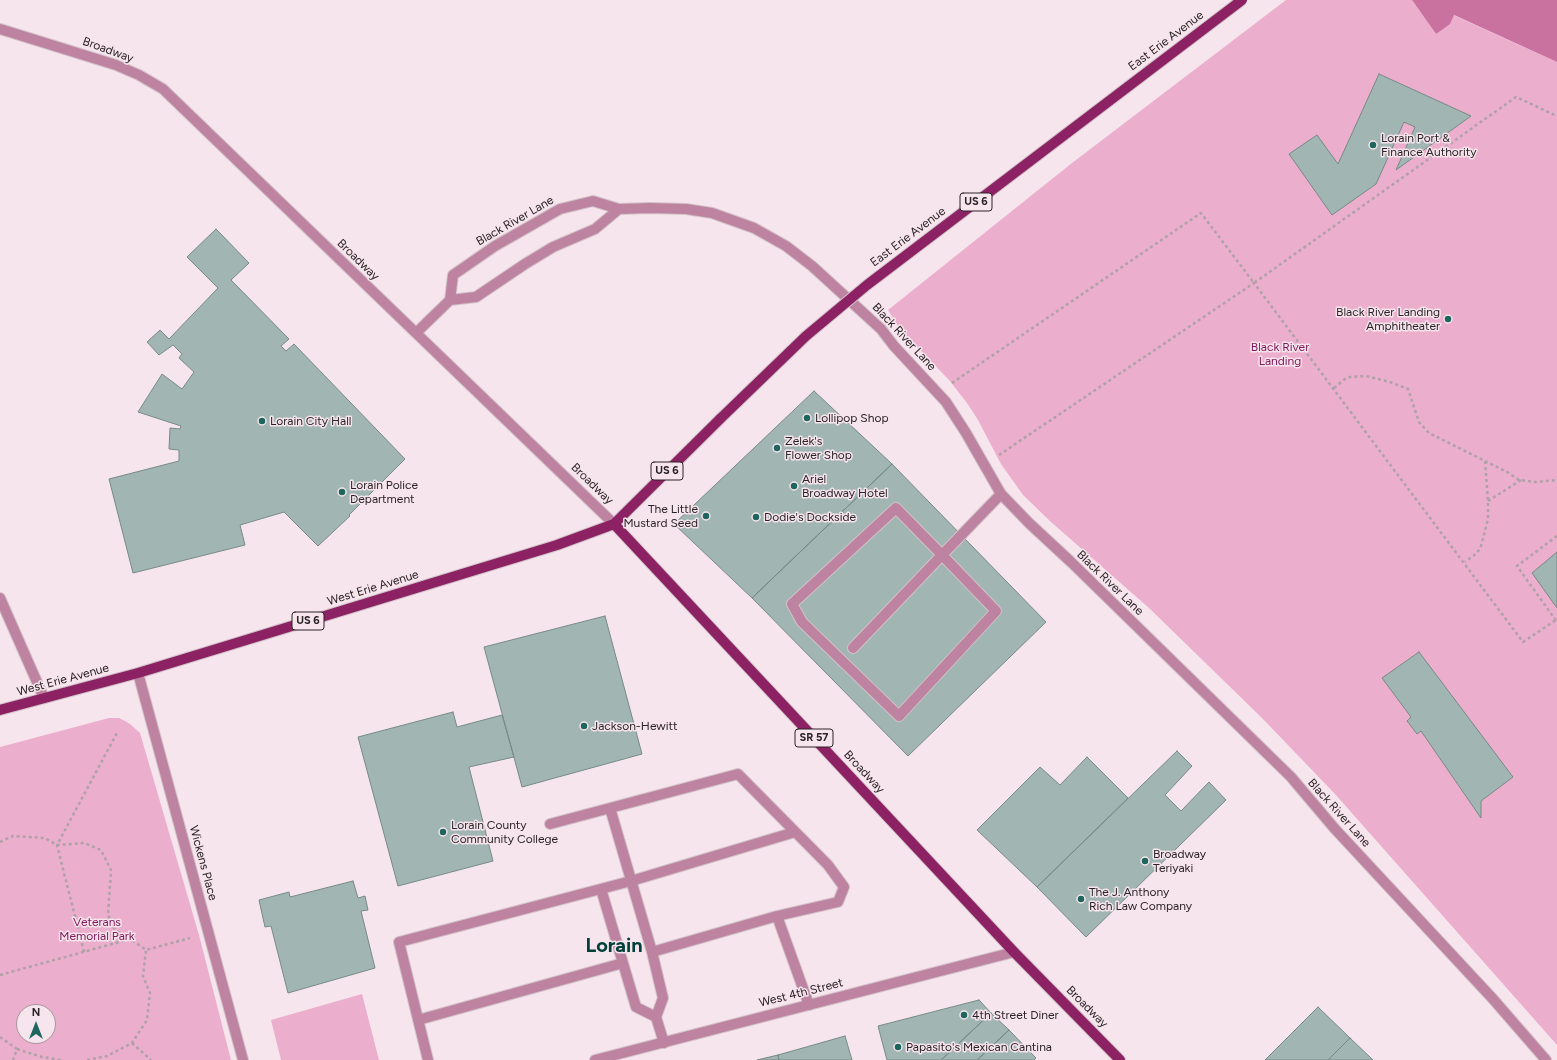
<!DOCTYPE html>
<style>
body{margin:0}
#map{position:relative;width:1557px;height:1060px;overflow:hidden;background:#f7e5ed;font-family:Figtree,sans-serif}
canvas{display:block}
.north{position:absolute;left:16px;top:1004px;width:40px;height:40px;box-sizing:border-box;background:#f7e5ed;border:1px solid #a5979d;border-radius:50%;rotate:0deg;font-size:11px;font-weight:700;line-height:16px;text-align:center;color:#2a2326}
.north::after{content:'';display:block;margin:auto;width:14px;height:18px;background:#1c665e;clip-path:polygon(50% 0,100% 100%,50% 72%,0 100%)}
</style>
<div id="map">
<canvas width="1557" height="1060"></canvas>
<div class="north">N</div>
</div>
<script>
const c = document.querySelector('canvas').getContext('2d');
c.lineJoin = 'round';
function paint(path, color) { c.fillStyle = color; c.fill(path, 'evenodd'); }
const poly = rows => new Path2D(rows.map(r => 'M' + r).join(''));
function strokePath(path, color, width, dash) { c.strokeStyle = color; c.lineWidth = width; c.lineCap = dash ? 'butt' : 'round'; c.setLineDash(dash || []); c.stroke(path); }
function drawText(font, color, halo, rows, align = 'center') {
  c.font = font + ' Figtree,sans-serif'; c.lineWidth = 3; c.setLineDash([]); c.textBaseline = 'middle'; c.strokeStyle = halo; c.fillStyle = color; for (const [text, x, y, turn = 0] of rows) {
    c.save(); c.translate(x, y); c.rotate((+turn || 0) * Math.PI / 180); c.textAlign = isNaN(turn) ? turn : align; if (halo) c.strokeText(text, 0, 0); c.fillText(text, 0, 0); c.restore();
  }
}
paint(poly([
 [1286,0,1412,0,1436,34,1453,15,1557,62,1557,1045,1335,794,1262,718,1149,608,1051,522,1023,495,1001,464,978,420,967,403,949,380,899,328,888,310,1072,163],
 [109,718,119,718,125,721,130,724,140,733,199,935,231,1060,0,1060,0,747],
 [24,1012,48,1012,48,1036,24,1036],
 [362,994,379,1060,281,1060,271,1020]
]), '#ebafcd');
paint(poly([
 [1412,0,1557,0,1557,62,1454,15,1450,24,1436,34]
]), '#c972a0');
const building = poly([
 [1379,74,1471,116,1396,170,1415,127,1404,122,1376,184,1332,215,1289,154,1317,135,1338,164,1379,74],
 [216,229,249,263,231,280,289,339,281,346,286,351,294,344,405,459,349,515,350,516,318,546,284,512,240,525,245,545,133,573,109,479,179,461,179,450,169,449,170,428,180,429,181,426,138,412,162,374,182,389,194,372,179,358,182,354,173,345,159,355,147,342,160,330,169,339,218,288,187,257,216,229],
 [814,391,892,464,752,598,674,524,814,391],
 [892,464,1046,622,908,756,752,598,892,464],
 [1557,552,1557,608,1532,573,1557,552],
 [605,616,642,754,522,787,484,647,605,616],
 [1419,652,1513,777,1481,801,1481,818,1421,731,1417,734,1407,721,1411,717,1382,678,1419,652],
 [453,712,457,727,502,715,514,757,469,767,493,861,398,886,358,737,453,712],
 [1177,751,1192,766,1165,795,1181,811,1209,782,1226,800,1086,937,1037,887,1177,751],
 [1087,757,1128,798,1037,887,977,830,1040,767,1060,785,1087,757],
 [353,881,358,898,365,896,368,910,361,911,375,968,288,993,271,926,265,927,259,900,289,892,290,897,353,881],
 [979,1000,991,1013,941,1060,887,1060,878,1026,979,1000],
 [1318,1007,1350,1038,1328,1060,1265,1060,1318,1007],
 [991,1013,1009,1030,977,1060,941,1060,991,1013],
 [1009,1030,1036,1058,1034,1060,977,1060,1009,1030],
 [845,1036,852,1060,779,1060,778,1055,845,1036],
 [1350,1038,1373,1060,1328,1060,1350,1038],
 [778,1055,779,1060,757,1060,778,1055]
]);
paint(building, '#a1b5b2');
strokePath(building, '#768a86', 1);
const lane = poly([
 [853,648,942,555,996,611,899,716,802,622,792,604,896,508,942,555,1001,494],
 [610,808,652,952,663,998,656,1017,664,1043],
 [550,824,738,774,828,865,844,887,838,902,777,916,652,952],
 [601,889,636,1007,656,1017],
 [777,916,809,1005],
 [418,1020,623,963],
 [428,1060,399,942,631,881,795,832]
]);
const street = poly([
 [0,29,116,65,139,75,163,89,614,524],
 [619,209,595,229,553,247,525,264,476,297,450,300,453,275,469,264,495,246,560,209,593,201,619,209,650,208,686,209,712,213,754,228,786,246,812,266,881,329,894,346,946,402,966,433,1001,494,1029,523,1071,562,1291,777,1335,829,1493,999,1546,1060],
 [416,333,450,300],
 [0,598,44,698],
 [138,673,243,1060],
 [595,1060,1014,952]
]);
const primary = poly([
 [614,524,1014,952,1120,1060],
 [0,710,138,673,557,545,614,524,721,418]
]);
strokePath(lane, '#d2c2c9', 12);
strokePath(street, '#d2c2c9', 12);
strokePath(primary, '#d2c2c9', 12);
strokePath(poly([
 [952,383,1201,213,1254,283,1516,97,1557,116],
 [1334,388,1345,379,1350,377,1366,376,1390,382,1408,389,1419,422,1429,433,1485,461,1488,501,1488,519,1481,546,1477,553,1465,562],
 [999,455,1254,283,1523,642,1556,620],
 [1485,461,1507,472,1519,480,1536,482,1557,480],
 [1488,501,1521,480],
 [1557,536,1517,566,1557,622],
 [0,842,13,836,45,838,57,845,84,843,101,850,111,870,108,915,115,930,131,939,146,950,190,938],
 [84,952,57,845,118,731],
 [0,975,130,939],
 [0,1037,17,1049,13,1060],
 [132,1043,151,1060],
 [17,1049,42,1057,61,1060],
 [87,1060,107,1056,132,1043,147,1020,150,993,143,976,146,950]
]), '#afa1a7', 2.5, [3, 3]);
strokePath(lane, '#be83a0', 10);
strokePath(street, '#be83a0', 10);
strokePath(primary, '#8c2263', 10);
const primaryBridge = poly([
 [721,418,806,336,867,285,1242,0]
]);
strokePath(primaryBridge, '#d2c2c9', 12, []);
strokePath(primaryBridge, '#8c2263', 10);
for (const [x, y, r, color] of [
 [1373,145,4,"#1c665e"],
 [1448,319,4,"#1c665e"],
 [807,418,4,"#1c665e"],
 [262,421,4,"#1c665e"],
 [777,448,4,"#1c665e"],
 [794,486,4,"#1c665e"],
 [342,492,4,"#1c665e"],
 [706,516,4,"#1c665e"],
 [756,517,4,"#1c665e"],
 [584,726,4,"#1c665e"],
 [443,832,4,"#1c665e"],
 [1145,861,4,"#1c665e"],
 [1081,899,4,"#1c665e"],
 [964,1015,4,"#1c665e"],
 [898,1047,4,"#1c665e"]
]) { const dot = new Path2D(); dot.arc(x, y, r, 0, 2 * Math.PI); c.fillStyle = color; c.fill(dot); strokePath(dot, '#f7e5ed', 1.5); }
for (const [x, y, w] of [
 [976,202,32],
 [667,471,32],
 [308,621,32],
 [814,738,38]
]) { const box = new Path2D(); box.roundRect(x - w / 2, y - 9, w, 18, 3); c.fillStyle = '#f7e5ed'; c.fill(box); strokePath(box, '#2a2326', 1); }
drawText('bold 11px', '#2a2326', null, [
 ["US 6",976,202],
 ["US 6",667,471],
 ["US 6",308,621],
 ["SR 57",814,738]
]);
drawText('12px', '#2a2326', '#f7e5ed', [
 ["East Erie Avenue",1166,41,-37],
 ["Broadway",108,50,20],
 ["Black River Lane",515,221,-30],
 ["East Erie Avenue",908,237,-37],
 ["Broadway",358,260,44],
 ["Black River Lane",904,337,47],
 ["Broadway",592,484,44],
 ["Black River Lane",1110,583,44],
 ["West Erie Avenue",373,588,-17],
 ["West Erie Avenue",63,680,-15],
 ["Broadway",864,772,47],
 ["Black River Lane",1339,813,48],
 ["Wickens Place",203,863,75],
 ["West 4th Street",801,993,-14],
 ["Broadway",1087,1007,45]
]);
drawText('12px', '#2a2326', '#f7e5ed', [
 ["Lorain Port &",1381,138],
 ["Finance Authority",1381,152],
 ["Black River Landing",1440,312,"right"],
 ["Amphitheater",1440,326,"right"],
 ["Lollipop Shop",815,418],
 ["Lorain City Hall",270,421],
 ["Zelek's",785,441],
 ["Flower Shop",785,455],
 ["Ariel",802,479],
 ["Broadway Hotel",802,493],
 ["Lorain Police",350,485],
 ["Department",350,499],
 ["The Little",698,509,"right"],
 ["Mustard Seed",698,523,"right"],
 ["Dodie's Dockside",764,517],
 ["Jackson-Hewitt",592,726],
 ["Lorain County",451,825],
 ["Community College",451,839],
 ["Broadway",1153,854],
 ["Teriyaki",1153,868],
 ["The J. Anthony",1089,892],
 ["Rich Law Company",1089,906],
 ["4th Street Diner",972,1015],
 ["Papasito's Mexican Cantina",906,1047]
], 'left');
drawText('12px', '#81185a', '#f7e5ed', [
 ["Black River",1280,347],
 ["Landing",1280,361],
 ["Veterans",97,922],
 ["Memorial Park",97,936]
]);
drawText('bold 20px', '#00403a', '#f7e5ed', [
 ["Lorain",614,946]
]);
</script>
